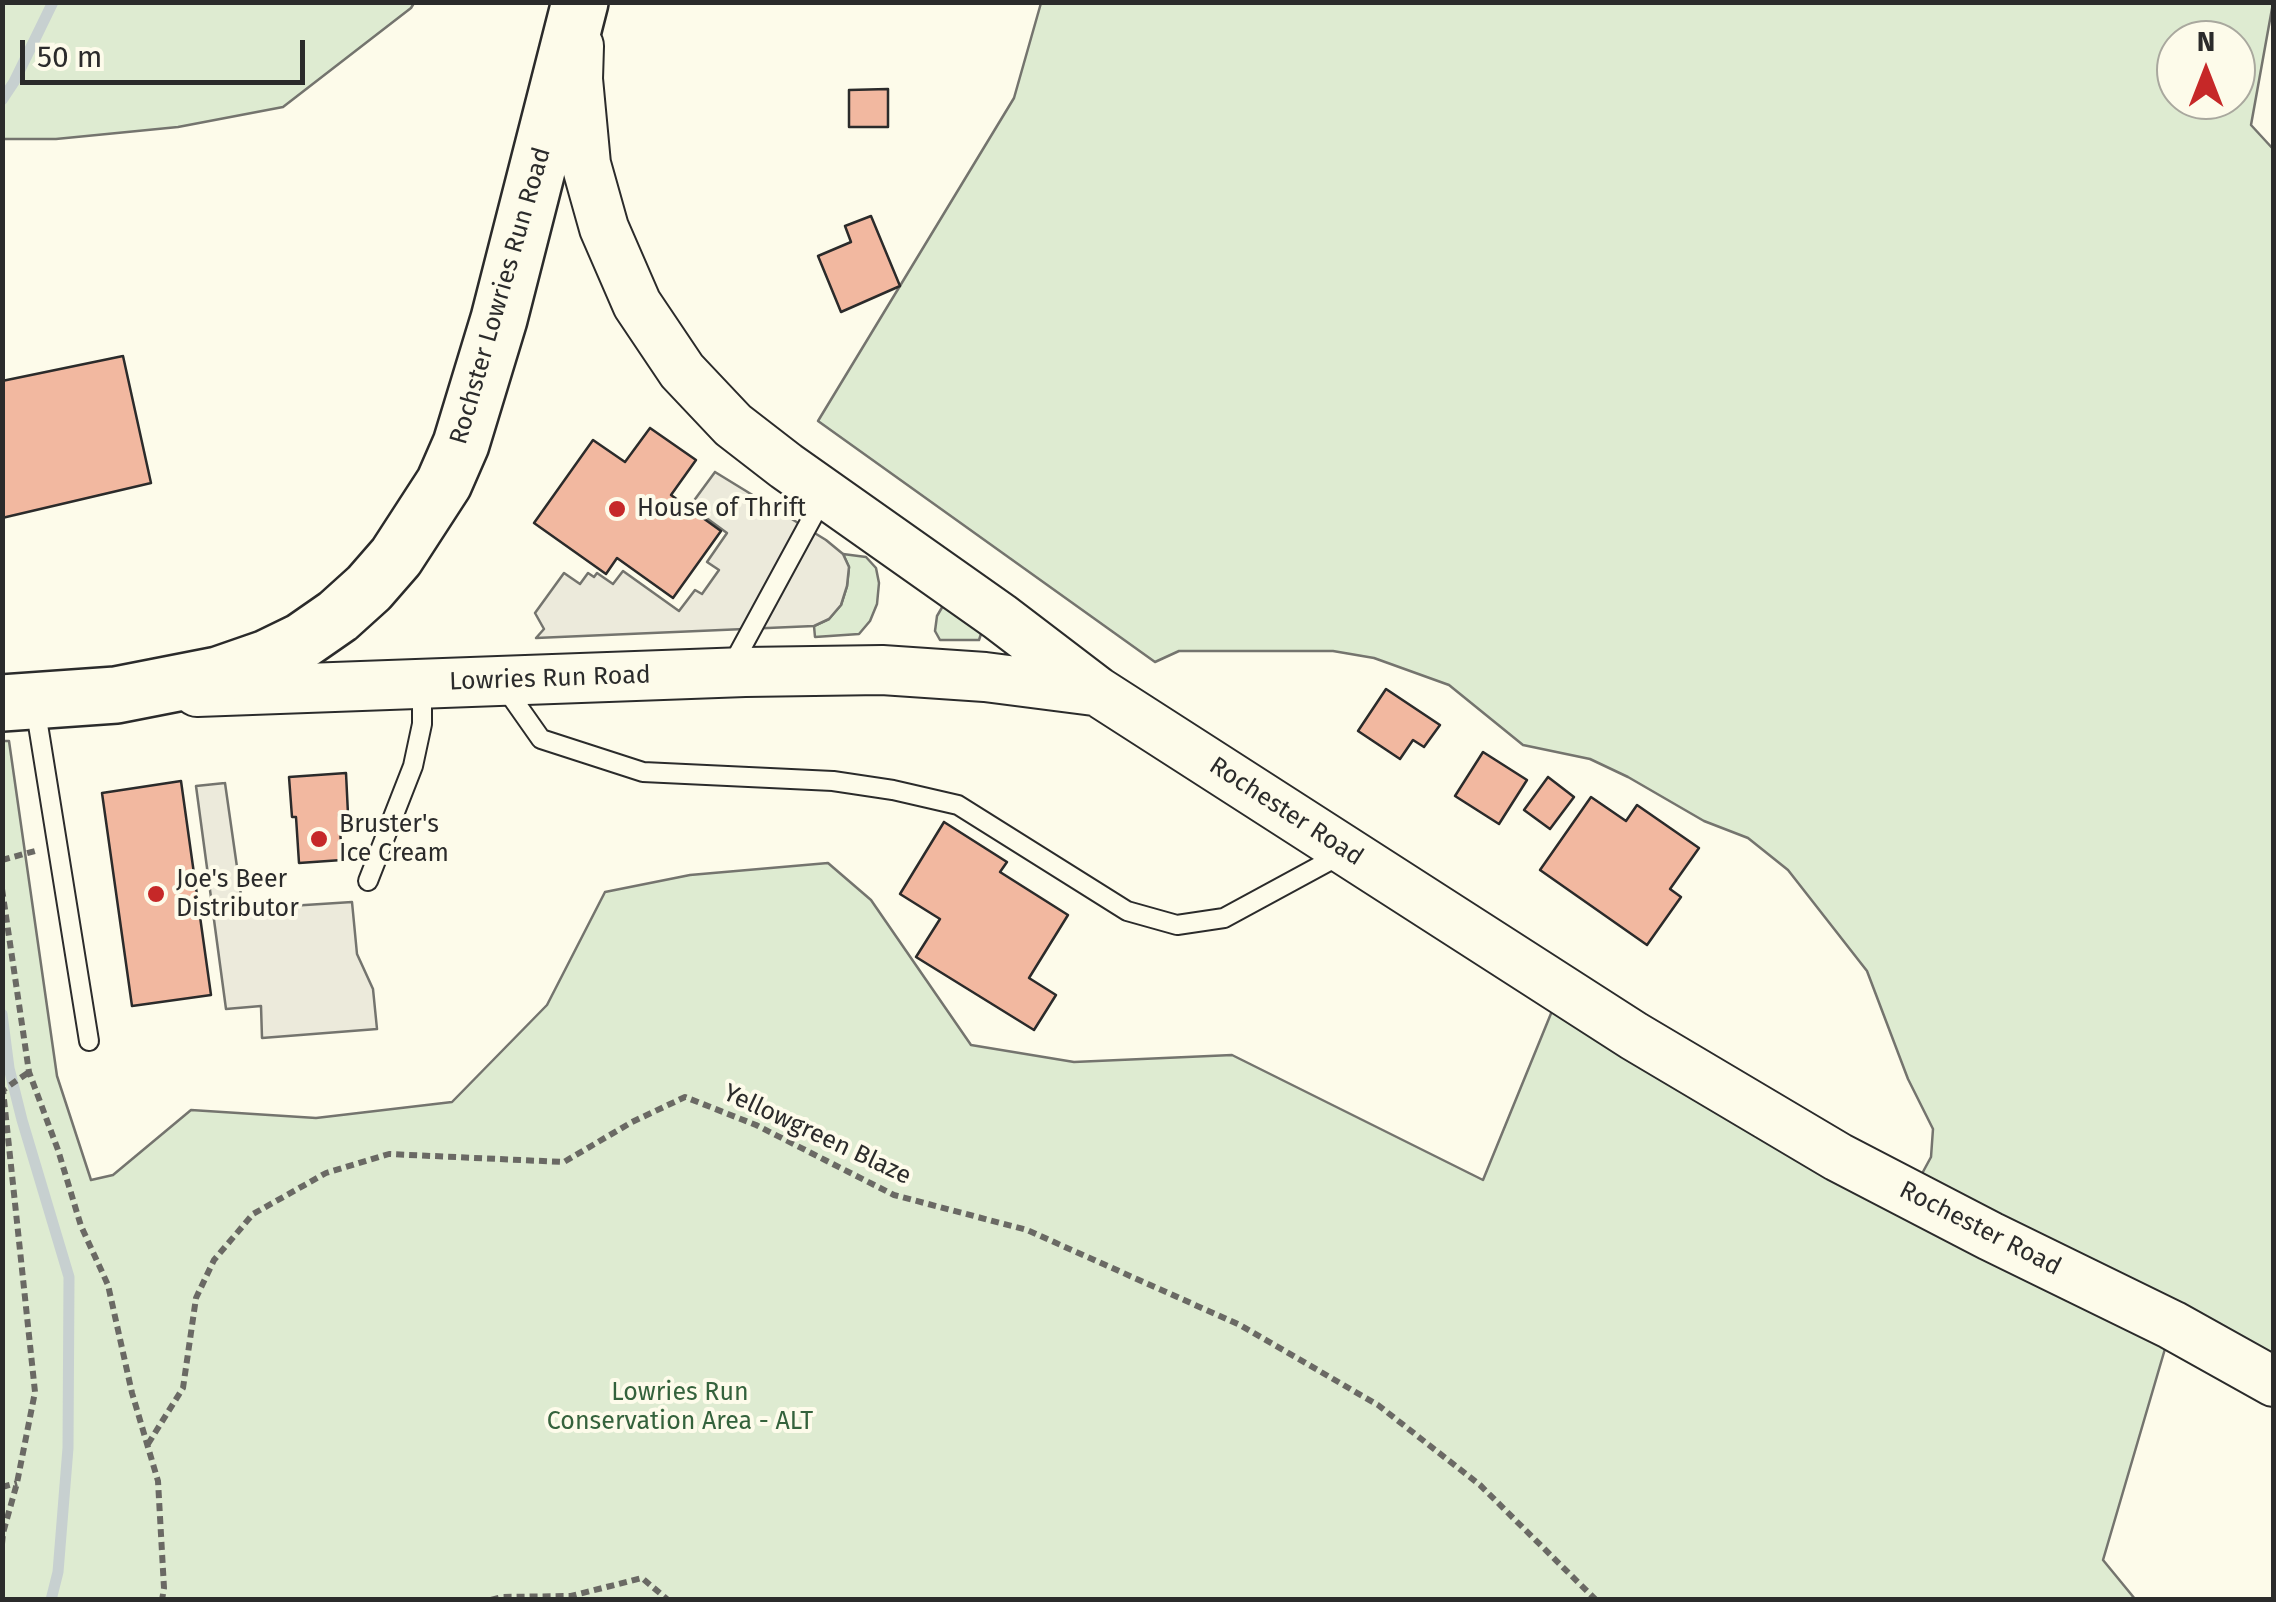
<!DOCTYPE html>
<style>
body{margin:0}
#map{position:relative;width:2276px;height:1602px;overflow:hidden;background:#fdfbea;font-family:"Fira Sans",sans-serif}
canvas{display:block}
.frame{position:absolute;inset:0;border:5px solid #2b2b2b;pointer-events:none}
.north{position:absolute;left:2156px;top:20px;width:100px;height:100px;box-sizing:border-box;background:#fdfbea;border:2px solid #a9a89e;border-radius:50%;rotate:0deg;font-size:28px;font-weight:700;line-height:40px;text-align:center;color:#2b2b2b}
.north::after{content:'';display:block;margin:auto;width:35px;height:45px;background:#c62828;clip-path:polygon(50% 0,100% 100%,50% 72%,0 100%)}
.scale{position:absolute;left:20px;top:40px;width:285px;height:45px;box-sizing:border-box;border:5px solid #2b2b2b;border-top:0;padding-left:12px;font-size:30px;line-height:35px;white-space:nowrap;color:#2b2b2b;-webkit-text-stroke:8px #fdfbea;paint-order:stroke}
</style>
<div id="map">
<canvas width="2276" height="1602"></canvas>
<div class="frame"></div>
<div class="north">N</div>
<div class="scale">50 m</div>
</div>
<script>
const c = document.querySelector('canvas').getContext('2d');
c.lineJoin = 'round';
function paint(path, color) { c.fillStyle = color; c.fill(path, 'evenodd'); }
const poly = rows => new Path2D(rows.map(r => 'M' + r).join(''));
function strokePath(path, color, width, dash) { c.strokeStyle = color; c.lineWidth = width; c.lineCap = dash ? 'butt' : 'round'; c.setLineDash(dash || []); c.stroke(path); }
function drawText(font, color, halo, rows, align = 'center') {
  c.font = font + ' "Fira Sans",sans-serif'; c.lineWidth = 8; c.setLineDash([]); c.textBaseline = 'middle'; c.strokeStyle = halo; c.fillStyle = color; for (const [text, x, y, turn = 0] of rows) {
    c.save(); c.translate(x, y); c.rotate((+turn || 0) * Math.PI / 180); c.textAlign = isNaN(turn) ? turn : align; if (halo) c.strokeText(text, 0, 0); c.fillText(text, 0, 0); c.restore();
  }
}
const green = poly([
 [2,3,3,2,414,3,411,8,283,107,178,127,56,139,3,139,2,3],
 [1041,3,2273,3,2251,125,2274,150,2273,1382,2172,1325,2103,1560,2135,1599,3,1600,3,741,9,741,57,1076,91,1180,113,1175,191,1110,316,1118,452,1102,547,1005,605,892,690,875,828,863,871,900,971,1045,1074,1062,1232,1055,1483,1180,1561,989,1911,1194,1931,1157,1933,1129,1908,1079,1867,971,1788,870,1748,838,1704,821,1628,777,1590,759,1523,745,1449,685,1374,658,1333,651,1179,651,1155,662,818,421,1014,98,1041,3],
 [2176,40,2236,40,2236,100,2176,100,2176,40],
 [843,554,866,557,876,568,879,583,877,604,870,621,859,634,815,637,814,626,829,619,841,605,847,586,849,567,843,554],
 [944,604,982,631,979,640,940,640,935,631,937,616,944,604]
]);
paint(green, '#deebd1');
strokePath(green, '#74746e', 2.5);
const parking = poly([
 [715,472,826,540,843,554,849,567,847,586,841,605,829,619,814,626,536,638,544,629,535,613,564,573,580,584,588,573,594,577,597,573,613,584,623,571,679,611,695,590,702,594,719,570,707,562,727,533,690,506,715,472],
 [225,783,243,909,352,902,357,954,373,989,377,1029,262,1038,261,1006,226,1009,196,786,225,783]
]);
paint(parking, '#eceadb');
strokePath(parking, '#74746e', 2.5);
strokePath(poly([
 [2,100,14,82,53,2],
 [2,1014,9,1068,22,1120,69,1277,68,1448,58,1572,51,1600]
]), '#c7d0d0', 11);
const building = poly([
 [888,89,888,127,849,127,849,90,888,89],
 [871,216,900,286,841,312,818,256,851,242,845,226,871,216],
 [123,356,151,483,2,518,2,381,123,356],
 [650,428,696,460,671,495,721,531,673,598,617,558,606,574,534,523,593,440,625,462,650,428],
 [1386,689,1440,725,1424,747,1413,740,1400,759,1358,731,1386,689],
 [1483,752,1527,780,1499,824,1455,796,1483,752],
 [346,773,348,814,339,814,342,860,299,863,296,817,292,817,289,777,346,773],
 [1548,777,1574,797,1550,829,1524,810,1548,777],
 [181,781,211,995,132,1006,102,793,181,781],
 [1591,797,1626,821,1637,805,1699,848,1670,889,1681,897,1647,945,1540,870,1591,797],
 [944,822,1007,862,1000,872,1068,915,1029,978,1056,995,1034,1030,916,957,940,919,900,894,944,822]
]);
paint(building, '#f2b8a0');
strokePath(building, '#2b2b2b', 2.5);
const lane = poly([
 [730,669,825,494],
 [503,685,541,739,643,772,833,781,893,790,958,805,1127,911,1177,925,1224,918,1342,854],
 [35,706,89,1041],
 [368,881,413,766,422,724,422,684]
]);
const secondary = poly([
 [579,46,578,79,586,164,604,228,637,304,682,371,733,425,786,466,1000,617,1097,691,1634,1036,1838,1157,1990,1236,2172,1325,2274,1382],
 [197,692,745,672,882,670,985,677,1094,691]
]);
const primary = poly([
 [2,703,116,695,218,675,267,658,302,641,338,616,369,588,396,557,444,483,461,444,499,319,580,2]
]);
strokePath(lane, '#2b2b2b', 22);
strokePath(secondary, '#2b2b2b', 52);
strokePath(primary, '#2b2b2b', 60);
strokePath(poly([
 [2,860,35,851],
 [2,889,29,1072,58,1150,81,1226,108,1285,132,1393,158,1481,164,1588,162,1600],
 [148,1444,183,1388,196,1298,214,1260,253,1214,326,1173,389,1154,564,1162,632,1122,685,1097,756,1125,894,1195,1027,1230,1240,1325,1378,1405,1480,1485,1596,1600],
 [2,1487,17,1483],
 [2,1544,3,1533,17,1483,35,1392,3,1090,29,1072],
 [491,1600,502,1597,571,1596,642,1578,668,1600]
]), '#6a6964', 6, [8, 5]);
strokePath(lane, '#fdfbea', 18);
strokePath(secondary, '#fdfbea', 48);
strokePath(primary, '#fdfbea', 55);
for (const [x, y, r, color] of [
 [617,509,10,"#c62828"],
 [319,839,10,"#c62828"],
 [156,894,10,"#c62828"]
]) { const dot = new Path2D(); dot.arc(x, y, r, 0, 2 * Math.PI); c.fillStyle = color; c.fill(dot); strokePath(dot, '#fdfbea', 4); }
drawText('25px', '#2b2b2b', '#fdfbea', [
 ["Rochster Lowries Run Road",501,296,-74],
 ["Lowries Run Road",550,679,-2],
 ["Rochester Road",1286,812,33],
 ["Yellowgreen Blaze",817,1135,25],
 ["Rochester Road",1980,1229,27]
]);
drawText('25px', '#2b2b2b', '#fdfbea', [
 ["House of Thrift",637,509],
 ["Bruster's",339,825],
 ["Ice Cream",339,854],
 ["Joe's Beer",176,880],
 ["Distributor",176,909]
], 'left');
drawText('25px', '#34623c', '#fdfbea', [
 ["Lowries Run",680,1393],
 ["Conservation Area - ALT",680,1422]
]);
</script>
